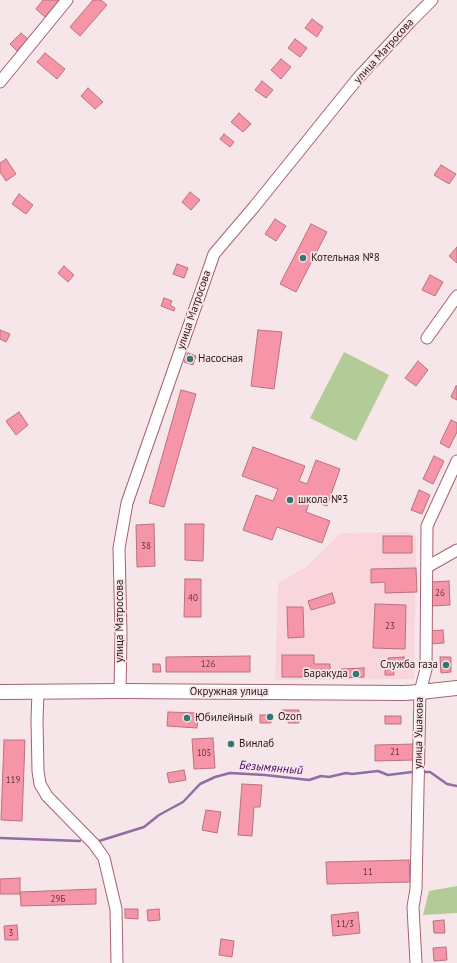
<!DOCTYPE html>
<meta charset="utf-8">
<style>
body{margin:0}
canvas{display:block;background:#f7e6e9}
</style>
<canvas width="457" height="963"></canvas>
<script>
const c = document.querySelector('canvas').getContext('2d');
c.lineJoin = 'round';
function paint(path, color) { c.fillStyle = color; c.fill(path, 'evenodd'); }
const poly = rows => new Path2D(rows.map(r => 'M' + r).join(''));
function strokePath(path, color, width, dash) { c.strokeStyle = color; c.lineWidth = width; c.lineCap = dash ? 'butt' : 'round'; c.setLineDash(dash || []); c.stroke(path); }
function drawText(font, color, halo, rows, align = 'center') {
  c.font = font + ' "PT Sans",sans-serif'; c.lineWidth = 3.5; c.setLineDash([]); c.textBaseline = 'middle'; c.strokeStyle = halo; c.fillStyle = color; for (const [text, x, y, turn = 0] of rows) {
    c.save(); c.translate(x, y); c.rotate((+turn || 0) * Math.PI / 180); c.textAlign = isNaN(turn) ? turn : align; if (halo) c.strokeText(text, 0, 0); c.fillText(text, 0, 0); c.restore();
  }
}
paint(poly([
 [407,532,416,536,414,679,275,680,278,583,306,567,341,533]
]), '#f9d6db');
paint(poly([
 [344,352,389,375,356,441,310,418],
 [457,886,457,913,423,915,429,891]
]), '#b3cb96');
strokePath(poly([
 [423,772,430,772,447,784,457,786],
 [0,838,80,841],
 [99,841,144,827,159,815,183,802,200,784,215,777,230,773,265,775,309,780,321,776,329,777,346,773,352,774,378,771,388,775,412,772]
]), '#916ca5', 2.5);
const building = poly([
 [43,0,59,0,45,17,36,9,43,0],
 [93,0,101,0,107,5,80,36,70,27,93,0],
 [312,19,323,27,317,37,305,28,312,19],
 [21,33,28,39,17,51,10,44,21,33],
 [295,39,307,48,300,57,288,48,295,39],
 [45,53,65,69,57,79,37,62,45,53],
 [281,59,291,67,281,79,271,70,281,59],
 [262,81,273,90,266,98,255,90,262,81],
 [88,88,103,102,95,109,81,96,88,88],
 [239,113,251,124,243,132,231,122,239,113],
 [224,134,234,142,230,147,220,139,224,134],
 [6,159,16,174,6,181,0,172,0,163,6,159],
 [441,165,456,174,449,184,434,175,441,165],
 [190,192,200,200,191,210,182,202,190,192],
 [19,194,33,205,26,214,12,204,19,194],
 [275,219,286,226,276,241,265,234,275,219],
 [311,224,327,232,296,292,280,284,311,224],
 [457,247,457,263,449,256,457,247],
 [177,264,188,268,184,278,173,274,177,264],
 [64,266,74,275,68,282,58,273,64,266],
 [430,275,443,282,435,296,422,290,430,275],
 [164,298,172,301,170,305,175,308,174,311,161,306,164,298],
 [0,330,10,334,6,342,0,339,0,330],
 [258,330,282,332,274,389,251,386,258,330],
 [188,353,196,356,193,365,184,362,188,353],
 [418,361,428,370,416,386,405,378,418,361],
 [456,386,457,386,457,400,451,397,456,386],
 [181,390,196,394,164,507,149,503,181,390],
 [19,412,28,425,16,435,6,421,19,412],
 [451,420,457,423,457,432,449,448,440,443,451,420],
 [253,447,305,466,299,481,307,484,316,460,340,469,327,506,310,500,306,512,330,521,322,543,277,527,272,540,243,530,256,495,273,501,278,489,242,476,253,447],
 [434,456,444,461,433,484,423,479,434,456],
 [419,490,430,495,422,514,411,510,419,490],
 [154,524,155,566,137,567,136,525,154,524],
 [185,524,204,524,203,561,185,560,185,524],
 [383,536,412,536,412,553,383,553,383,536],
 [416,568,417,592,385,593,385,582,371,583,371,569,416,568],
 [185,579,201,579,201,617,184,617,185,579],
 [449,581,450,605,432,606,431,582,449,581],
 [332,593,335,603,311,610,308,601,332,593],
 [375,604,406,605,405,649,373,648,375,604],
 [287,607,303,607,304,637,288,638,287,607],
 [443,630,444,643,431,644,430,631,443,630],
 [282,655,314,655,314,664,330,664,330,677,282,677,282,655],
 [250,656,250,672,166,672,166,657,250,656],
 [404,657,404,667,393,667,394,675,385,675,385,667,388,667,388,658,404,657],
 [440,657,451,657,451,672,441,673,440,657],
 [153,664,160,664,161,672,153,672,153,664],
 [364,668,364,677,341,678,341,669,364,668],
 [283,710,299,710,299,723,288,723,289,716,282,716,283,710],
 [168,712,198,713,197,728,167,726,168,712],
 [260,715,271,715,271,723,260,723,260,715],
 [385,716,401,716,401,724,385,724,385,716],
 [213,738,215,768,194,769,192,739,213,738],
 [4,740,25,740,22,821,1,820,4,740],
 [415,744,416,760,375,761,375,745,415,744],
 [184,770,186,780,169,783,167,773,184,770],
 [242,784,262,785,260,807,254,807,252,836,238,835,242,784],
 [206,810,221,812,217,833,202,830,206,810],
 [409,860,410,882,327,884,326,862,409,860],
 [20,878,20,894,0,894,0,879,20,878],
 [96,889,96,904,21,906,20,892,96,889],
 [125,909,138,909,138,919,125,918,125,909],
 [159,909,160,920,148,921,147,910,159,909],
 [358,912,360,933,333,936,331,915,358,912],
 [444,920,445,933,434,933,433,921,444,920],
 [17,925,18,940,5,940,4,926,17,925],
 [221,939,234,941,232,957,219,955,221,939],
 [446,947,447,960,434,961,433,948,446,947]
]);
paint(building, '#f795a8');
strokePath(building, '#b8727f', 1);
const minor = poly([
 [0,82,67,0],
 [427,338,457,296],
 [427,567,457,550],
 [120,691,121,634,119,548,127,503,214,254,254,207,358,78,410,22,432,0],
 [38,692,37,720,38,771,40,784,47,796,94,844,104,858,116,909,117,963],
 [416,963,413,907,416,889,420,692,426,669,427,526,457,461]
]);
const major = poly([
 [0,692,120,691,404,693,420,692,457,688]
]);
strokePath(minor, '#a76270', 13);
strokePath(major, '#a76270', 16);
strokePath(minor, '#fff', 11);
strokePath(major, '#fff', 14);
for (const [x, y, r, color] of [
 [303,258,4,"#307872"],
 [190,359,4,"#307872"],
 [290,500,4,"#307872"],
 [446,665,4,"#307872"],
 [356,674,4,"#307872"],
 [270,717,4,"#307872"],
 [187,718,4,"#307872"],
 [231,744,4,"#307872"]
]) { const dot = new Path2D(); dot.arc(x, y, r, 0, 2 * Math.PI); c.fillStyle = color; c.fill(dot); strokePath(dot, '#f7e6e9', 1.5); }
drawText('9px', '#62353e', null, [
 ["38",146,546],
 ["26",440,593],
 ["40",193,598],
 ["23",390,626],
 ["126",208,664],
 ["21",395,752],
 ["105",204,753],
 ["119",13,780],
 ["11",368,872],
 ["29Б",58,899],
 ["11/3",345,924],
 ["3",11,933]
]);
drawText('11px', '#31151b', '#f7e6e9', [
 ["улица Матросова",384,51,-48],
 ["улица Матросова",194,310,-71],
 ["улица Матросова",120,621,-90],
 ["Окружная улица",229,692],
 ["улица Ушакова",419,733,-89]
]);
drawText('11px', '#31151b', '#f7e6e9', [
 ["Котельная №8",311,258],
 ["Насосная",198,359],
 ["школа №3",298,500],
 ["Служба газа",438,665,"right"],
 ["Баракуда",348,674,"right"],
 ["Ozon",278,717],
 ["Юбилейный",195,718],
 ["Винлаб",239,744]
], 'left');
drawText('italic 12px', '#430467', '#f7e6e9', [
 ["Безымянный",271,768,5]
]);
</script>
